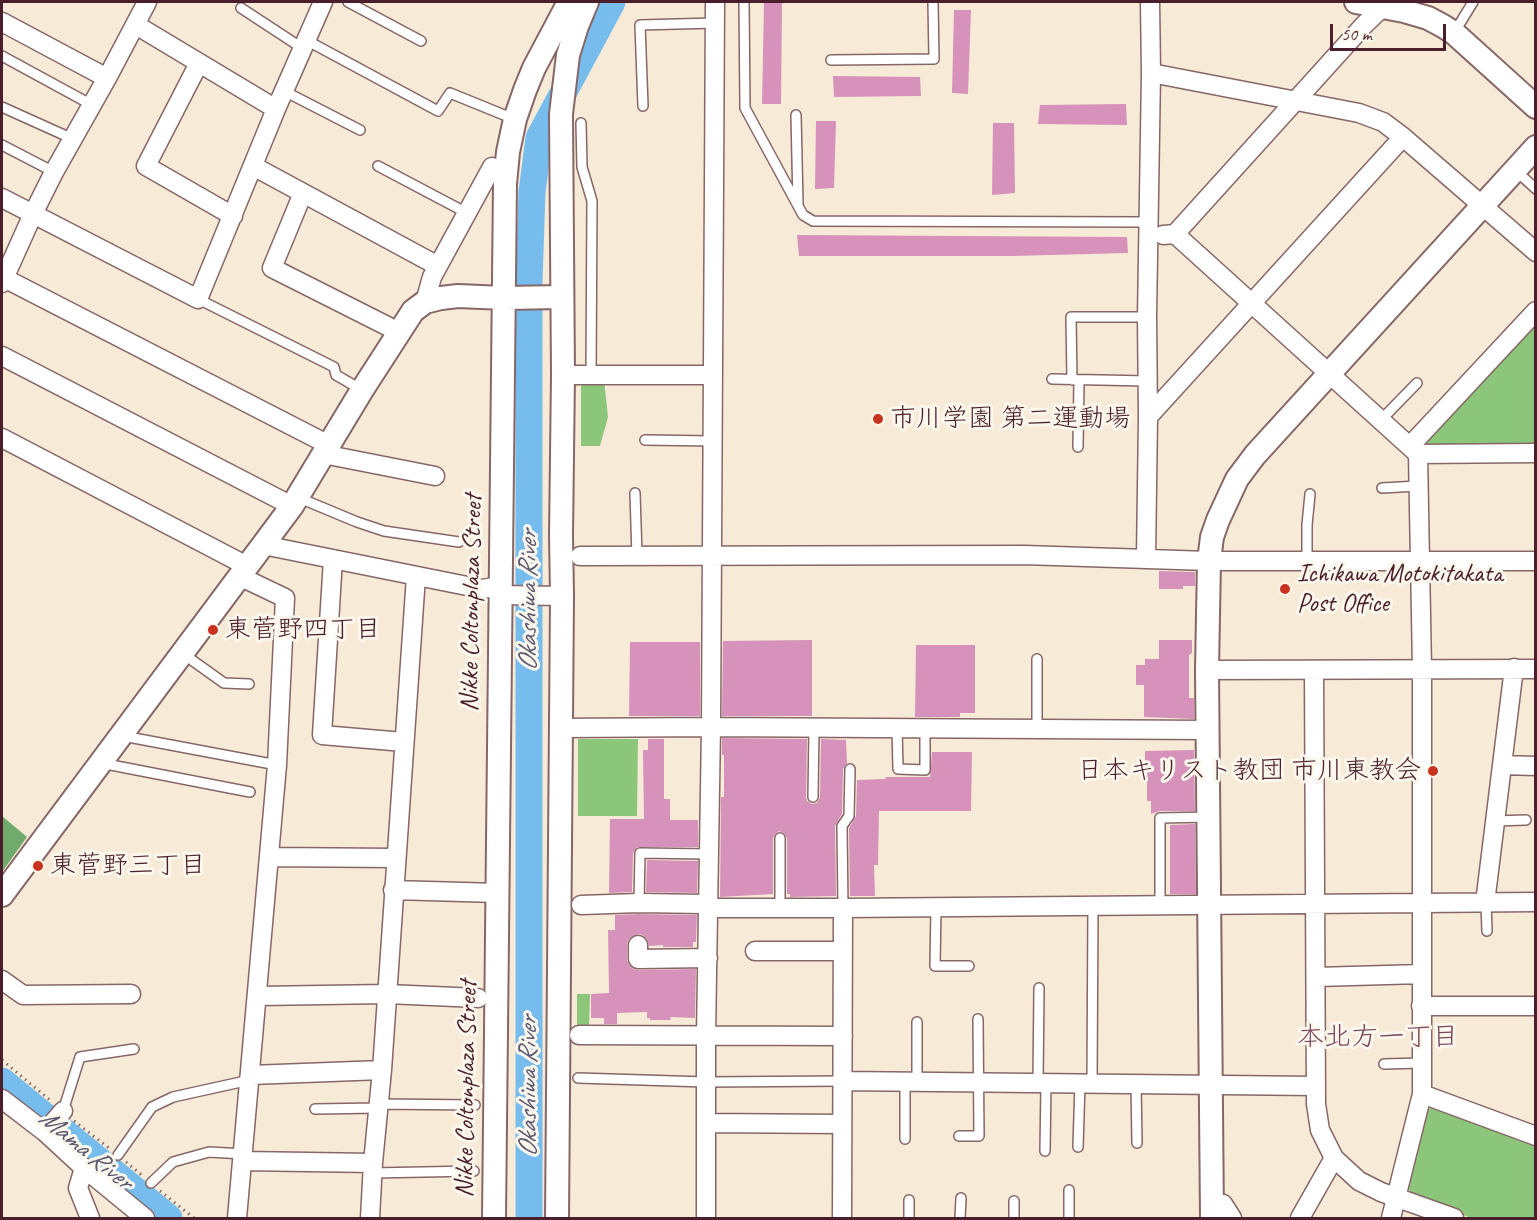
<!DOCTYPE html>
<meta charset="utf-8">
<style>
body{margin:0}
#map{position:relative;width:1537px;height:1220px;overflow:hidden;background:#f7ebd7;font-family:Caveat,sans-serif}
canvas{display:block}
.frame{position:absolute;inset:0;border:3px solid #4a1f2b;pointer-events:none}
.scale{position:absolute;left:1330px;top:24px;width:116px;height:27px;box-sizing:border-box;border:3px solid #4a1f2b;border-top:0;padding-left:8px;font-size:18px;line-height:21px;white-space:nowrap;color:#4a1f2b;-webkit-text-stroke:4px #fbf7ec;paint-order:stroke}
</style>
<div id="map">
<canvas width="1537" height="1220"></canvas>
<div class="frame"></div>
<div class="scale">50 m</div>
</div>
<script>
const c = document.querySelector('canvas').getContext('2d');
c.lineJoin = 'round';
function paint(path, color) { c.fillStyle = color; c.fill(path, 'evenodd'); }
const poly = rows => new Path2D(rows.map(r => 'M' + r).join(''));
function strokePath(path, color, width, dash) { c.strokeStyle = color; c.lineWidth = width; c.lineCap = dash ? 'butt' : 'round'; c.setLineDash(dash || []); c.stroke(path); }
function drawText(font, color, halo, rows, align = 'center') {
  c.font = font + ' Caveat,"Klee One",sans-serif'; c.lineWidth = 6; c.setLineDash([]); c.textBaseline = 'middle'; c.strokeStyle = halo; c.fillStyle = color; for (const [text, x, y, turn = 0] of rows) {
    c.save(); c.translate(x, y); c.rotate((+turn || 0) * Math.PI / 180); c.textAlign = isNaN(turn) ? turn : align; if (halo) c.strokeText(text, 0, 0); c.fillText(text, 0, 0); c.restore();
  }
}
paint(poly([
 [1535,320,1535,445,1422,446],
 [581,380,604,380,608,417,600,446,581,446],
 [578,739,638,739,637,816,578,816],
 [577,994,590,994,589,1030,577,1030],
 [1434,1106,1535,1141,1535,1218,1471,1218,1412,1195,1407,1185,1426,1111]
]), '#8bc67b');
paint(poly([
 [2,816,27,837,2,872]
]), '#70ab6b');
strokePath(poly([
 [2,1081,169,1218],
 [529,1218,529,281,532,192,539,138,612,2]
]), '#76bced', 27);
paint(poly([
 [764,2,782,2,781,104,762,104],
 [954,10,971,10,968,94,952,93],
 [833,76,920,77,921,96,834,97],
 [1126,104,1127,125,1038,124,1040,105],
 [816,121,836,121,834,188,815,189],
 [993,123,1014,123,1015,193,992,195],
 [797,235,1127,237,1128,253,1012,256,799,256],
 [1159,571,1195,572,1195,586,1183,586,1183,589,1159,589],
 [812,640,812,716,722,716,723,641],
 [1159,640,1192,640,1192,653,1189,655,1189,698,1194,698,1194,719,1144,717,1144,685,1136,685,1136,665,1145,665,1145,659,1159,659],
 [630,642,700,642,700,716,629,716],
 [916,645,975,645,975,713,960,713,960,717,915,717],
 [722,738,807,739,806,797,807,801,812,804,817,803,820,797,821,739,846,740,847,763,843,769,842,814,835,826,836,896,790,897,790,894,787,894,787,838,784,833,779,831,775,834,773,838,773,894,720,897,721,797,724,797,724,755,722,755],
 [648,739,664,739,664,799,670,799,670,820,698,820,698,847,637,847,633,853,632,892,609,893,610,819,644,819,643,750,648,750],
 [1194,750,1195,811,1160,811,1151,814,1151,801,1147,801,1147,773,1145,773,1145,751],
 [932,752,972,752,971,811,879,811,878,865,874,865,875,896,850,896,849,828,856,816,857,780,885,779,886,777,930,777],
 [1195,824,1196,894,1170,894,1170,825],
 [647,860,698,861,697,893,646,892],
 [639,914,697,915,696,942,693,942,693,947,663,947,663,945,649,946,647,939,643,935,639,934,632,936,628,940,627,945,627,960,629,965,633,969,638,970,696,969,695,1018,670,1017,671,1020,650,1020,650,1018,647,1018,647,1012,617,1013,617,1024,604,1024,604,1018,591,1018,591,994,609,993,608,930,615,930,615,915]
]), '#d692ba');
const service = poly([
 [348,2,421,41],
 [744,2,745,108,803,215,813,221,1149,222],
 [241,8,302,48],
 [1454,33,1473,2],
 [306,40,438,111,450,93,514,119],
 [2,56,92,105],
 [831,60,934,59,933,2],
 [284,91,360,130],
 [643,106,640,25,715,23],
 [2,107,73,139],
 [796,115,798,204],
 [581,123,582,167,592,201,591,375],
 [2,145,54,172],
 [378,166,467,213],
 [1515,170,1536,189],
 [198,299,334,367,336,375,362,390],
 [1052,379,1148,381],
 [1072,380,1071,317,1147,317],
 [1381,420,1417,383],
 [645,440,712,441],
 [1078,447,1079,380],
 [1382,488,1418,486],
 [635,493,637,556],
 [297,497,357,522,384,531,459,542],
 [1307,561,1307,525,1310,494],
 [182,653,224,683,249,684],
 [897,728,898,769,925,770,925,728],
 [1037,729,1037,659],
 [123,736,277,765],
 [107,756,111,765,250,792],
 [813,797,814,728],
 [1495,821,1526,820],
 [639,903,640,853,709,854],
 [1486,903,1487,931],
 [1160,905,1160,818,1209,817],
 [936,907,935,966,969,966],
 [780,908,780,838],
 [843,908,842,826,849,816,850,769],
 [917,1022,917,1082],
 [1384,1064,1421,1063],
 [578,1078,706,1082,843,1081],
 [905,1082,905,1139],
 [1038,1082,1039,988],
 [1092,1083,1093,905],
 [1136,1084,1137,1143],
 [379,1104,475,1105],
 [315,1109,378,1108],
 [63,1111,80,1057,134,1049],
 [959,1136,979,1136,978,1019],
 [1078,1147,1080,1083],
 [1045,1151,1046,1083],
 [118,1155,152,1107,173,1097,250,1080],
 [372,1173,474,1171],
 [151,1183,173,1162,209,1152,244,1154],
 [909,1200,909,1218],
 [960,1218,961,1198],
 [1014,1218,1014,1201],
 [1069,1218,1069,1190]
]);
const minor = poly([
 [2,22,107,78],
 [136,25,276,109],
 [199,63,146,166,233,216],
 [1151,73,1359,113,1383,122,1403,137,1536,252],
 [253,166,438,266],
 [303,193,272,268,399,332],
 [2,198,198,299,276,109,323,2],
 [1175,234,1418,454,1536,453],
 [1163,235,1175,234,1364,25,1388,2],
 [2,277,329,445],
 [2,283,33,214,54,172,107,78,147,2],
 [425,302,432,277,492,167],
 [2,356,292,506],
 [563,375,713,375],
 [1148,417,1403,137],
 [2,438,247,566],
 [1410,446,1536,311],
 [323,454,435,476],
 [263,545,482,589,501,586],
 [580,556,1024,555,1209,561,1536,561],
 [1146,558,1148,417,1147,317,1151,73,1150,2],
 [333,559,322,735,404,742],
 [501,595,562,596],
 [1207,670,1536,669],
 [1314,670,1316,1104,1320,1130,1334,1158,1359,1181,1381,1192,1454,1218],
 [561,728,711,727,1208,730],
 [1502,765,1536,766],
 [270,857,396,858],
 [393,890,498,893],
 [1485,903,1514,668],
 [581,905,639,903,704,904,708,908,843,908,1536,902],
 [638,945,638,959,708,958],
 [755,951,843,951],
 [1316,977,1422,974],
 [2,980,23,995,131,994],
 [258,996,387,994,478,998],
 [1421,1006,1536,1006],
 [579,1035,843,1036],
 [251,1075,382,1070],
 [843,1081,1316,1086],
 [1422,1094,1536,1136],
 [2,1099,45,1132,84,1168,145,1218],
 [706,1123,842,1124],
 [45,1132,63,1111],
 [243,1161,373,1163],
 [84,1168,78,1188,90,1218],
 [1213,1204,1223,1204,1232,1218],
 [237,1218,277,765,285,598,239,576],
 [370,1218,373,1163,382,1070,416,576],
 [706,1218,706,1036,711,727,715,2],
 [842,1218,843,908],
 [1300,1218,1334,1158],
 [1391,1218,1422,1094,1422,669,1418,454]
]);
const tertiary = poly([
 [1356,2,1404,11,1428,18,1443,26,1454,33,1536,107],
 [2,895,292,506,362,390,413,311,425,302,441,298,458,296,504,298,562,297],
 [494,1218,505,184,508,152,515,119,525,90,534,68,569,2],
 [557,1218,562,596,561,536,563,375,561,114,568,55,577,26,587,2],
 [1212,1218,1207,670,1209,561,1212,537,1218,520,1237,479,1255,455,1536,147]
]);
strokePath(service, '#876667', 12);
strokePath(minor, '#876667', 21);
strokePath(tertiary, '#876667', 26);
strokePath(poly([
 [2,1060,51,1101],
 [74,1121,109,1148],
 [126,1162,144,1177],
 [160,1191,194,1218]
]), '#876667', 3, [1.5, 4.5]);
strokePath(service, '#fff', 9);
strokePath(minor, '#fff', 18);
strokePath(tertiary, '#fff', 22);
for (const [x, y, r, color] of [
 [878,419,6,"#c8321e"],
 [1285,589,6,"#c8321e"],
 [213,630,6,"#c8321e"],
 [1433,771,6,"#c8321e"],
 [38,866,6,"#c8321e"]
]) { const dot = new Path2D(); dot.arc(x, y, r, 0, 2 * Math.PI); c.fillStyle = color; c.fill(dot); strokePath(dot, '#fbf7ec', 2); }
drawText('26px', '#4a1f2b', '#fbf7ec', [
 ["市川学園 第二運動場",890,419],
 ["Ichikawa Motokitakata",1297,574],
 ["Post Office",1297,604],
 ["東菅野四丁目",225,630],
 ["日本キリスト教団 市川東教会",1421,771,"right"],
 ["東菅野三丁目",50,866]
], 'left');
drawText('26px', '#4a1f2b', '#fbf7ec', [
 ["Nikke Coltonplaza Street",472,603,-89],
 ["Nikke Coltonplaza Street",467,1089,-89]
]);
drawText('italic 27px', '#59566f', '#fbf7ec', [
 ["Okashiwa River",529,601,-90],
 ["Okashiwa River",529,1087,-90],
 ["Mama River",85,1150,39]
]);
drawText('27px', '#7b475d', '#fbf7ec', [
 ["本北方一丁目",1378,1038]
]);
</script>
